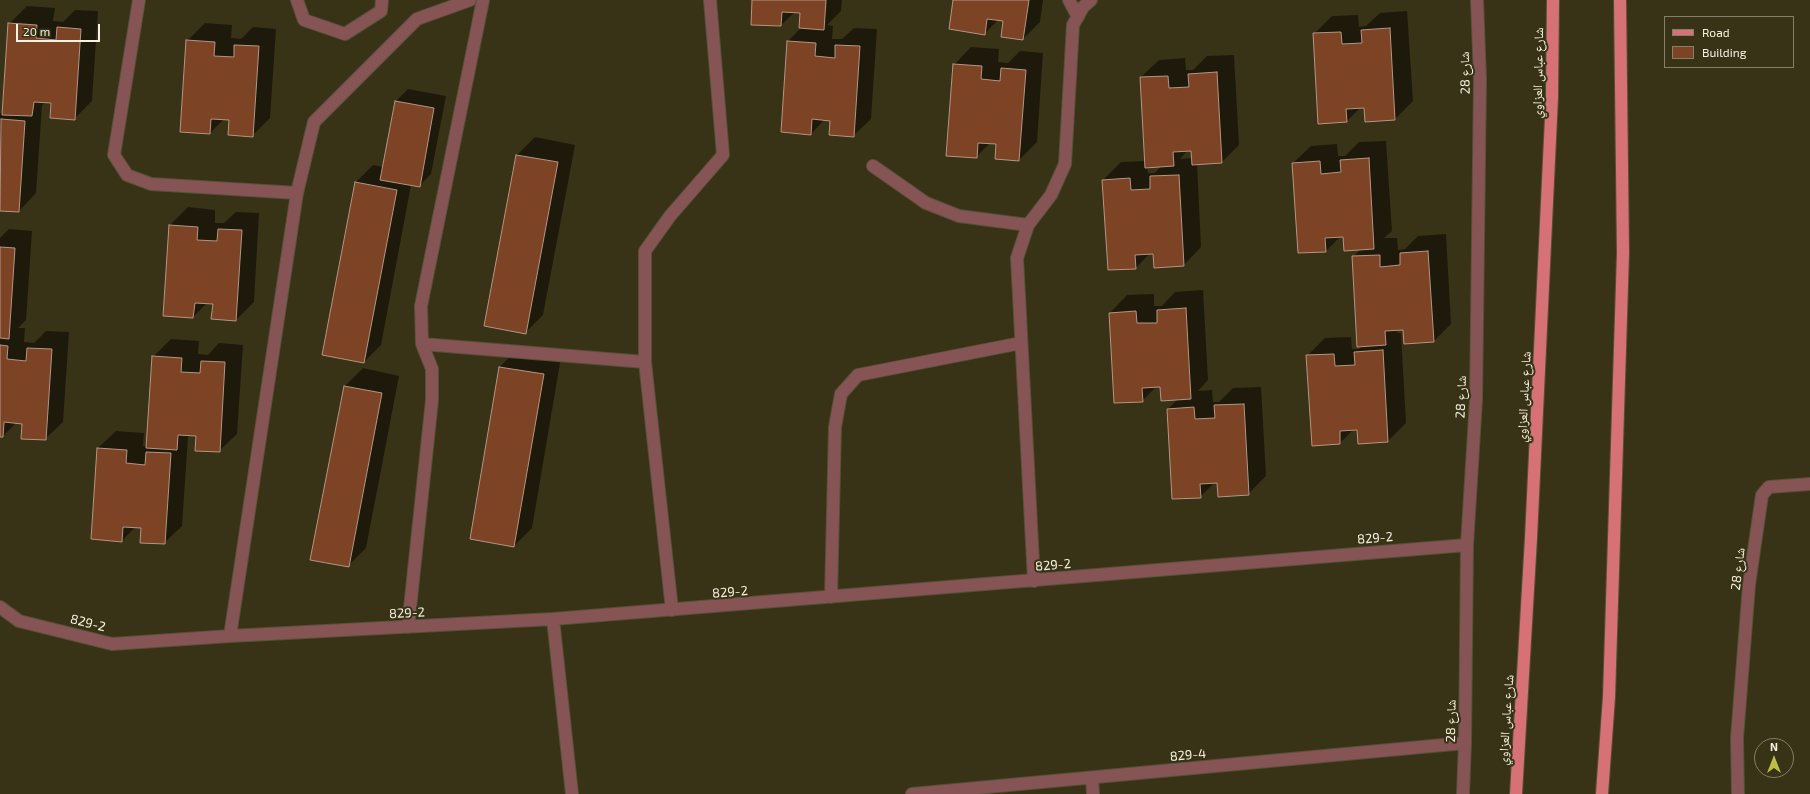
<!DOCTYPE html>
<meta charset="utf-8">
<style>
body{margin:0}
#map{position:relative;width:1810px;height:794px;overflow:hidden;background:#383216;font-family:"Exo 2",sans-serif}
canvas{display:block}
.legend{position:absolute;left:1664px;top:16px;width:130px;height:52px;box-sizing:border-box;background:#383216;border:1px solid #847f67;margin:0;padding:5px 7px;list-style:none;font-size:12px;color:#f5f2e1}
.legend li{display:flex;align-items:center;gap:8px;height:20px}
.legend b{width:20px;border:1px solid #847f67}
.north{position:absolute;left:1754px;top:738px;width:40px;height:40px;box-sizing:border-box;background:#383216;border:1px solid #847f67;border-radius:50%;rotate:0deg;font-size:11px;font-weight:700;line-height:16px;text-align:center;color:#f5f2e1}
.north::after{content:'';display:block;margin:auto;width:14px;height:18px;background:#bdbf43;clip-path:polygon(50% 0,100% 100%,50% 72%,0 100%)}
.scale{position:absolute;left:16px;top:24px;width:84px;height:18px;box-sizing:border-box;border:2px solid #f5f2e1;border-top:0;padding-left:5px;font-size:12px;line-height:14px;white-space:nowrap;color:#f5f2e1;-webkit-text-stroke:3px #383216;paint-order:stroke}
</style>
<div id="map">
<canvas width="1810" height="794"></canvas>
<ul class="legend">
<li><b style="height:5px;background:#d67177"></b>Road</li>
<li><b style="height:11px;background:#7c4325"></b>Building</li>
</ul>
<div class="north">N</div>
<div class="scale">20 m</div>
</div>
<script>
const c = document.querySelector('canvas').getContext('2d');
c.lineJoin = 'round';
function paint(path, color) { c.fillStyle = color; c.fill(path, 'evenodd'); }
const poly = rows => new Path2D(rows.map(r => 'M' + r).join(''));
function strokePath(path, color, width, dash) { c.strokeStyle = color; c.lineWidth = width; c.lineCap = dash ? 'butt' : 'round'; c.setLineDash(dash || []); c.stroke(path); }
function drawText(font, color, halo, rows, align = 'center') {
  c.font = font + ' "Exo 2","Noto Naskh Arabic",sans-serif'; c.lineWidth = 4; c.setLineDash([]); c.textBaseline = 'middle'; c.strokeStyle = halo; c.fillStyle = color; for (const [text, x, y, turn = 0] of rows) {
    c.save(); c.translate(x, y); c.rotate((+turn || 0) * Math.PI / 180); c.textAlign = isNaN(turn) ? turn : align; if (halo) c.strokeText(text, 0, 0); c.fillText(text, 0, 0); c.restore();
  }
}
paint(poly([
 [753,0,842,0,841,11,827,25,833,26,832,39,842,39,854,28,877,29,871,119,853,136,831,120,825,119,811,134,788,41,802,27,801,12,795,12,781,25,752,24],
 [954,0,1043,0,1040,22,1023,39,1004,20,998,20,984,34],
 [27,6,55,8,53,21,63,22,75,10,98,11,92,101,74,119,53,102,46,102,42,105,36,193,19,211,0,210,0,113,3,113,9,24],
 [1407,11,1413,101,1395,119,1365,107,1361,107,1347,121,1314,34,1332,16,1358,15,1359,27,1366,26,1380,13],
 [205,23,232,25,231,38,241,39,253,27,276,29,270,118,252,136,230,119,224,119,210,133,187,41],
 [971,47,999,49,998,62,1008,63,1020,51,1043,53,1037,142,1019,160,997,143,990,143,976,157,954,65],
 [1234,55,1239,145,1222,162,1197,164,1201,247,1184,265,1154,253,1150,253,1136,268,1103,180,1121,162,1146,161,1141,77,1159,60,1185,58,1186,70,1193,70,1207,56],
 [1188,150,1192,150,1192,158,1180,159],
 [1162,165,1155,173,1148,173,1147,166],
 [408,89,446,96,431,174,419,186,411,185,381,345,364,362,356,182,373,165,383,167,396,101],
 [535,137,575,145,543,315,525,333,485,325,517,155],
 [1386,141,1392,231,1384,238,1397,238,1398,250,1405,249,1418,236,1446,234,1451,324,1433,342,1404,329,1400,330,1396,333,1401,333,1406,423,1388,441,1358,429,1354,429,1340,443,1307,356,1325,338,1351,337,1352,349,1359,349,1362,345,1353,257,1361,249,1344,236,1341,236,1326,251,1293,163,1311,146,1337,144,1338,156,1345,156,1359,142],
 [188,207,215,210,215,223,224,223,236,212,259,213,254,302,236,320,214,304,207,303,193,317,164,315,170,225],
 [9,229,32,231,26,320,18,328,25,328,24,342,34,343,46,331,69,332,63,422,45,439,23,423,17,422,3,436,0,436,0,238],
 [1203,290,1208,380,1198,391,1212,390,1213,402,1219,402,1233,388,1261,387,1266,476,1248,494,1218,482,1215,482,1200,497,1168,409,1178,399,1161,386,1157,386,1142,401,1110,313,1127,295,1154,294,1154,306,1162,306,1175,292],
 [171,339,199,341,198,354,208,355,219,343,243,345,237,434,219,451,197,435,190,435,188,437,182,526,164,543,142,527,136,526,122,541,98,448,116,431,144,433,143,446,147,446,153,357],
 [517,349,561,357,532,528,514,546,500,367],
 [363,368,399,376,366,548,348,566,312,559,345,386]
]), '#0007');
const building = poly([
 [752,0,826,0,824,30,799,28,800,13,782,12,781,26,751,25,752,0],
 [953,0,1029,0,1023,40,1001,37,1003,21,987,19,985,35,949,29,953,0],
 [8,23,37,25,36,38,56,40,57,27,81,29,75,120,50,118,51,103,34,102,32,116,2,115,8,23],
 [1390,28,1395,120,1365,122,1364,108,1346,109,1347,122,1318,124,1313,33,1341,32,1342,44,1362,43,1361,30,1390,28],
 [186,40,215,42,214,56,234,57,234,45,259,46,253,137,228,135,229,120,211,119,210,134,180,132,186,40],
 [787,41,816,43,815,56,835,58,835,45,860,46,854,137,829,135,830,121,812,119,811,135,781,132,787,41],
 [953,64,982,66,981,79,1000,81,1001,68,1026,70,1019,161,995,159,996,144,978,143,977,158,946,156,953,64],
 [1217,72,1222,163,1192,165,1191,151,1173,152,1174,166,1145,168,1140,77,1168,76,1169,88,1189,87,1188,74,1217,72],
 [395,101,434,108,420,187,380,180,395,101],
 [1,119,25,121,19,212,0,211,1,119],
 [516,155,558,162,526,334,484,326,516,155],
 [1369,158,1374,249,1344,251,1343,237,1325,238,1326,252,1298,253,1292,163,1320,161,1321,174,1341,172,1340,160,1369,158],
 [1179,175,1184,266,1154,268,1153,254,1135,255,1136,269,1108,270,1102,180,1130,178,1131,190,1150,189,1150,176,1179,175],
 [355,182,397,190,364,363,322,355,355,182],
 [169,225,198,227,197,240,217,241,218,229,242,230,236,321,211,319,213,304,195,303,193,318,163,316,169,225],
 [0,247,15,248,9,339,0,338,0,247],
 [1428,251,1434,342,1404,344,1403,330,1385,331,1386,345,1357,347,1352,256,1380,255,1380,267,1400,265,1400,253,1428,251],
 [1186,308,1191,399,1161,401,1160,387,1142,388,1143,402,1114,403,1109,313,1136,311,1137,323,1157,323,1157,310,1186,308],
 [0,345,8,346,7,359,26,361,27,348,52,349,46,440,21,439,22,424,4,422,3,437,0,437,0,345],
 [1383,350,1388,442,1358,444,1357,430,1340,431,1340,444,1312,446,1306,355,1334,354,1335,366,1355,365,1354,352,1383,350],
 [152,356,182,358,181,372,200,373,201,361,225,362,220,452,195,451,196,436,178,435,177,450,146,448,152,356],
 [499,367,544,374,514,547,470,539,499,367],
 [344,386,382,393,349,567,310,560,344,386],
 [1244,404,1249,495,1218,497,1217,483,1200,484,1201,498,1172,499,1167,409,1194,407,1195,419,1215,418,1214,405,1244,404],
 [97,448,127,450,126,463,145,465,146,452,171,453,165,544,140,543,141,528,123,527,122,542,91,539,97,448]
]);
paint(building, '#7c4325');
strokePath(building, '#b59585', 1);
const street = poly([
 [139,0,114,155,127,175,151,184,297,193],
 [297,0,304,20,345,34,381,11,382,0],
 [1069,0,1078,17],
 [873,166,926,203,959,216,1028,225],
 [422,344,645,362],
 [1034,581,1017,258,1028,225,1051,195,1065,164,1073,25,1083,7,1091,0],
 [831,597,835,427,841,394,858,375,1021,343],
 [0,607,19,621,112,644,230,636,553,619,1467,545],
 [672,610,645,362,645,251,670,216,723,155,710,0],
 [553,619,572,794],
 [408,627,432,400,432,369,422,344,421,306,483,0],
 [230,636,297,193,314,122,417,19,470,0],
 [1092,778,1093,794],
 [912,794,1465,743],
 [1463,794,1465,743,1467,545,1476,400,1480,79,1477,0],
 [1738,794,1737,738,1749,585,1762,495,1769,487,1810,484]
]);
const primary = poly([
 [1516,794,1531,538,1552,97,1553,0],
 [1602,794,1609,697,1623,253,1620,0]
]);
strokePath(street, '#565136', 14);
strokePath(primary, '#565136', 14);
strokePath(street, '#865455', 12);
strokePath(primary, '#d67177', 12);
drawText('13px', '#f5f2e1', '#383216', [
 ["شارع 28",1465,73,-91],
 ["شارع عباس العزاوي",1538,73,-89],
 ["شارع 28",1461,397,-88],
 ["شارع عباس العزاوي",1524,397,-87],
 ["829-2",1375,538,-5],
 ["829-2",1053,565,-5],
 ["شارع 28",1738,569,-83],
 ["829-2",730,592,-5],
 ["829-2",407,613,-3],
 ["829-2",88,623,14],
 ["شارع عباس العزاوي",1506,720,-86],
 ["شارع 28",1451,721,-89],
 ["829-4",1188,755,-5]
]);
</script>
